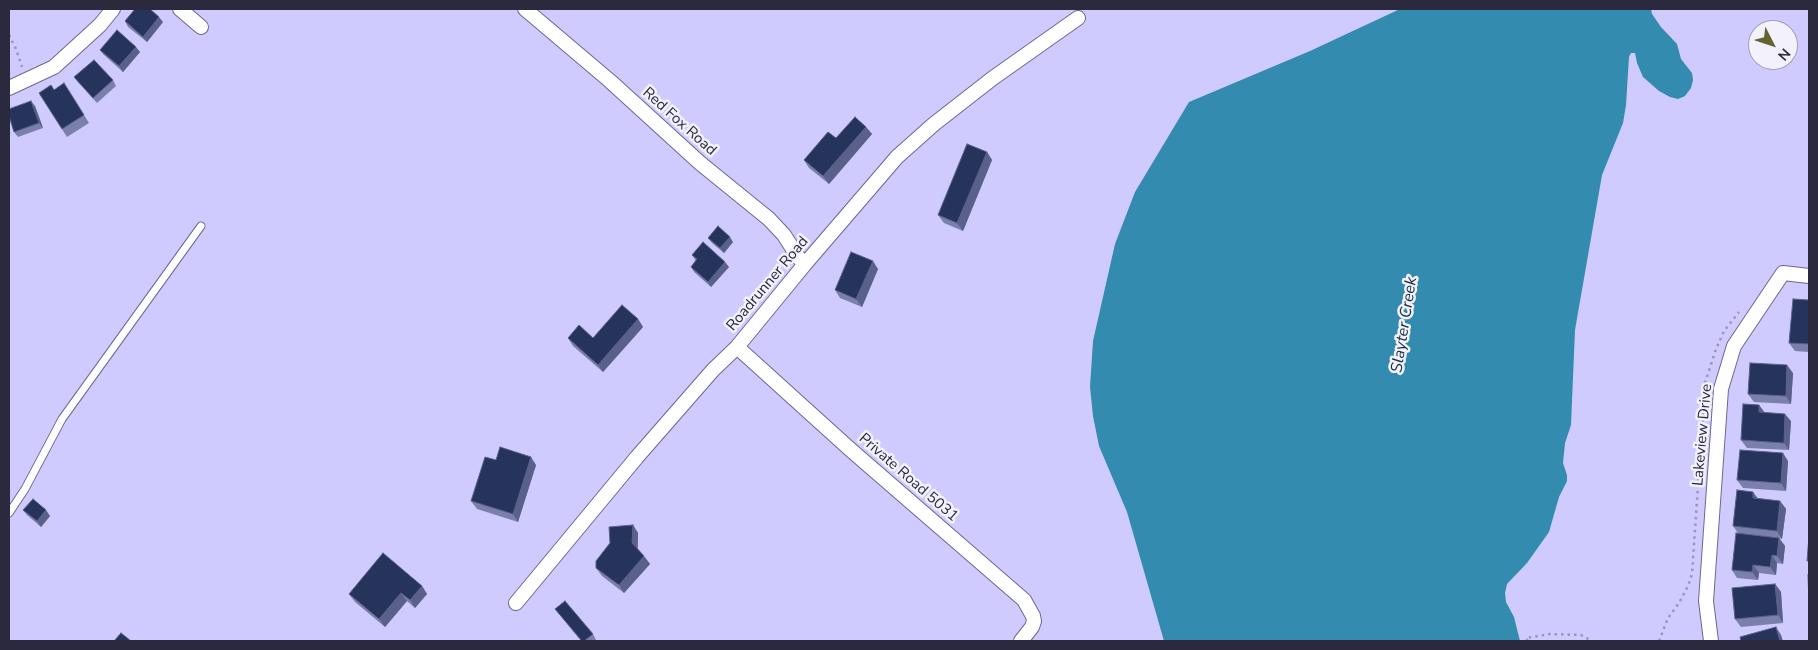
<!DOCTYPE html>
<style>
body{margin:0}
#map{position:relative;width:1818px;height:650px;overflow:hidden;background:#cfcbfe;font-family:"Nunito Sans",sans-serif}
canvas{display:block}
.frame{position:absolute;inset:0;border:10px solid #2b293d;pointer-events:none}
.north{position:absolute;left:1748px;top:20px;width:50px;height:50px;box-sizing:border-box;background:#f2f1fc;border:1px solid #a2a1b0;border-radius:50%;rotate:131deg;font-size:14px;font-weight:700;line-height:20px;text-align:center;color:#2b293d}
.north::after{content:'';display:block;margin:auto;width:18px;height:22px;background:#646330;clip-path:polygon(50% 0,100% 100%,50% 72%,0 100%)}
</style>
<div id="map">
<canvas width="1818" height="650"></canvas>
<div class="frame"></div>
<div class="north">N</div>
</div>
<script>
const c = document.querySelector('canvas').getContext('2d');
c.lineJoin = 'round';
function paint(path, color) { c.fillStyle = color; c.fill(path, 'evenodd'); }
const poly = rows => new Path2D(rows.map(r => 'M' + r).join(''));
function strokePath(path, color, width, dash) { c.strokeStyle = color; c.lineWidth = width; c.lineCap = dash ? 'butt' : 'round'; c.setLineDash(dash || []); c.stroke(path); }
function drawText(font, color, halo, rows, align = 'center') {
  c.font = font + ' "Nunito Sans",sans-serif'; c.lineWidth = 5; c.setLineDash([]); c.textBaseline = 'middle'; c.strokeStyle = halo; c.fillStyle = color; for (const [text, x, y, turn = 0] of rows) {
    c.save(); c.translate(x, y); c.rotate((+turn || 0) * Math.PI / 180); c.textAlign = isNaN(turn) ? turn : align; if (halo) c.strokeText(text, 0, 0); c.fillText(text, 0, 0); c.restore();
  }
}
paint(poly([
 [1400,9,1651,9,1652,14,1661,27,1677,44,1681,59,1692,73,1693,80,1691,88,1685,96,1678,99,1670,97,1659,91,1643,77,1637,63,1635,53,1631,53,1629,57,1626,105,1623,123,1602,175,1575,330,1571,425,1565,443,1563,463,1567,475,1567,481,1559,497,1549,532,1527,563,1507,584,1505,593,1506,602,1514,617,1520,641,1164,641,1127,512,1099,446,1093,416,1090,387,1093,341,1115,244,1135,192,1189,102,1310,51]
]), '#338baf');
const lane = poly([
 [9,513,25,489,62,419,201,226]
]);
const street = poly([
 [180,9,201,27],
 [525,9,610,81,700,163,769,219,784,235,798,257,805,264],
 [9,88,54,67,100,25,113,9],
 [737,347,852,451,1024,600,1033,616,1034,621,1032,627,1021,641],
 [516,603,637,457,713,370,737,347,805,264,897,157,934,124,993,78,1078,18],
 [1711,641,1706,601,1721,389,1734,346,1783,273,1809,276]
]);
strokePath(lane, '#6b6794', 9);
strokePath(street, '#6b6794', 16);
strokePath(poly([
 [9,35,16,49,22,67],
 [1528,641,1526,638,1550,634,1581,635,1592,641],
 [1659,641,1668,618,1679,603,1688,586,1692,574,1705,383,1716,349,1724,331,1739,312]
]), '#9895be', 2.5, [2.5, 4]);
strokePath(lane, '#fff', 7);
strokePath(street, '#fff', 14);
paint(poly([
 [125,21,163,22,147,42,128,27],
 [100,50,140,52,123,72,104,55],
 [74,77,113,80,116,86,97,103,78,82],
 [54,90,69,91,89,123,67,137,62,129],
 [35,106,43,128,18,137,14,132],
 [866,127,872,134,829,184,809,168,804,160,836,138],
 [987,152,992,160,963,231,944,223,938,215],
 [708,238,733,242,724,253,712,243],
 [692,255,729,267,711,287,694,272,691,267,696,261],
 [878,269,862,307,840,298,835,290],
 [1809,300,1809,352,1795,351,1789,343],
 [638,319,643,327,603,372,573,346,568,338,593,338],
 [1793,373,1791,404,1754,402,1748,394],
 [1759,405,1764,412,1791,421,1789,450,1747,448,1741,440],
 [496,460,536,465,518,522,477,509,471,501],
 [1788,461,1786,491,1743,488,1737,480],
 [1758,498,1780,501,1786,509,1782,539,1779,538,1785,546,1783,564,1777,563,1776,575,1759,573,1758,580,1737,578,1732,570,1738,533,1733,526],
 [23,510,50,516,41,527,27,515],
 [633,525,638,533,638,549,650,564,624,593,602,576,596,568],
 [1775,584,1781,592,1783,623,1741,627,1735,619],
 [422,586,427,594,415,608,407,601,385,627,355,602,349,594],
 [555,609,593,634,596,640,595,641,581,641]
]), '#7a7fac');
paint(poly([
 [159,17,163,22,147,42,143,37],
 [136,47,140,52,123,72,119,66],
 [31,101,35,106,43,128,39,123],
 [866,127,872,134,829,184,823,176],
 [987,152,992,160,963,231,957,223],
 [730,237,733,242,724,253,720,248],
 [873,261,878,269,862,307,856,299],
 [725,262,729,267,711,287,708,282],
 [638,319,643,327,603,372,598,365],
 [1787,365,1793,373,1791,404,1786,396],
 [1759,405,1765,413,1759,412],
 [1785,414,1791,421,1789,450,1784,443],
 [1783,453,1788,461,1786,491,1781,483],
 [531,457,536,465,518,522,513,514],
 [1753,492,1759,500,1753,498],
 [1780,501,1786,509,1782,539,1777,531],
 [46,510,50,516,41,527,37,521],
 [633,525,638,533,637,551,632,543],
 [1779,538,1785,546,1783,564,1777,556],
 [1772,555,1777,563,1776,575,1770,567],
 [644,556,650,564,624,593,619,585],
 [1753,565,1759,573,1758,580,1752,572],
 [1775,584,1781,592,1783,623,1778,615],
 [422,586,427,594,415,608,410,600],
 [401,593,407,601,385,627,379,619],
 [1776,627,1781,635,1783,641,1780,641]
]), '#59618b');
const building = poly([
 [135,9,150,9,159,17,143,37,125,21,135,9],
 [117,30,136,47,119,66,100,50,117,30],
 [94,60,113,80,93,98,74,77,94,60],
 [64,83,84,115,62,129,39,93,51,85,54,90,64,83],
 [31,101,39,123,14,132,9,116,9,109,31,101],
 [855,117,866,127,823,176,804,160,828,132,836,138,855,117],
 [967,144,987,152,957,223,938,215,967,144],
 [718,226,730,237,720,248,708,238,718,226],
 [703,242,725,262,708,282,691,267,697,259,692,255,703,242],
 [851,252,873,261,856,299,835,290,851,252],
 [1793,299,1809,300,1809,344,1789,343,1793,299],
 [622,305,638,319,598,365,568,338,579,325,593,338,622,305],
 [1750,363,1787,365,1786,396,1748,394,1750,363],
 [1743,404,1759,405,1759,412,1785,414,1784,443,1741,440,1743,404],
 [500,447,531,457,513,514,471,501,485,457,496,460,500,447],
 [1740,450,1783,453,1781,483,1737,480,1740,450],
 [1737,490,1753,492,1753,498,1780,501,1777,531,1733,526,1737,490],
 [33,499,46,510,37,521,23,510,33,499],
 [633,525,632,543,644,556,619,585,596,568,596,561,610,543,609,527,633,525],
 [1736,533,1779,538,1777,556,1772,555,1770,567,1753,565,1752,572,1732,570,1736,533],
 [1809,536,1809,561,1807,561,1809,536],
 [383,553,422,586,410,600,401,593,379,619,349,594,383,553],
 [1808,575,1809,575,1809,604,1808,575],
 [1775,584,1778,615,1735,619,1732,588,1775,584],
 [565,601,593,634,584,641,582,641,555,609,565,601],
 [1776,627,1780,641,1741,641,1740,637,1776,627],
 [121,633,131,641,114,641,121,633]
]);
paint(building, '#26335a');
strokePath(building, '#59618b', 1);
drawText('15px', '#2b293d', '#f2f1fc', [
 ["Red Fox Road",679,122,42],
 ["Roadrunner Road",768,284,-50],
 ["Lakeview Drive",1703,435,-85],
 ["Private Road 5031",908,478,41]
]);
drawText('italic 16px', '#17313d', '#f2f1fc', [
 ["Slayter Creek",1405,325,-81]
]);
</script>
